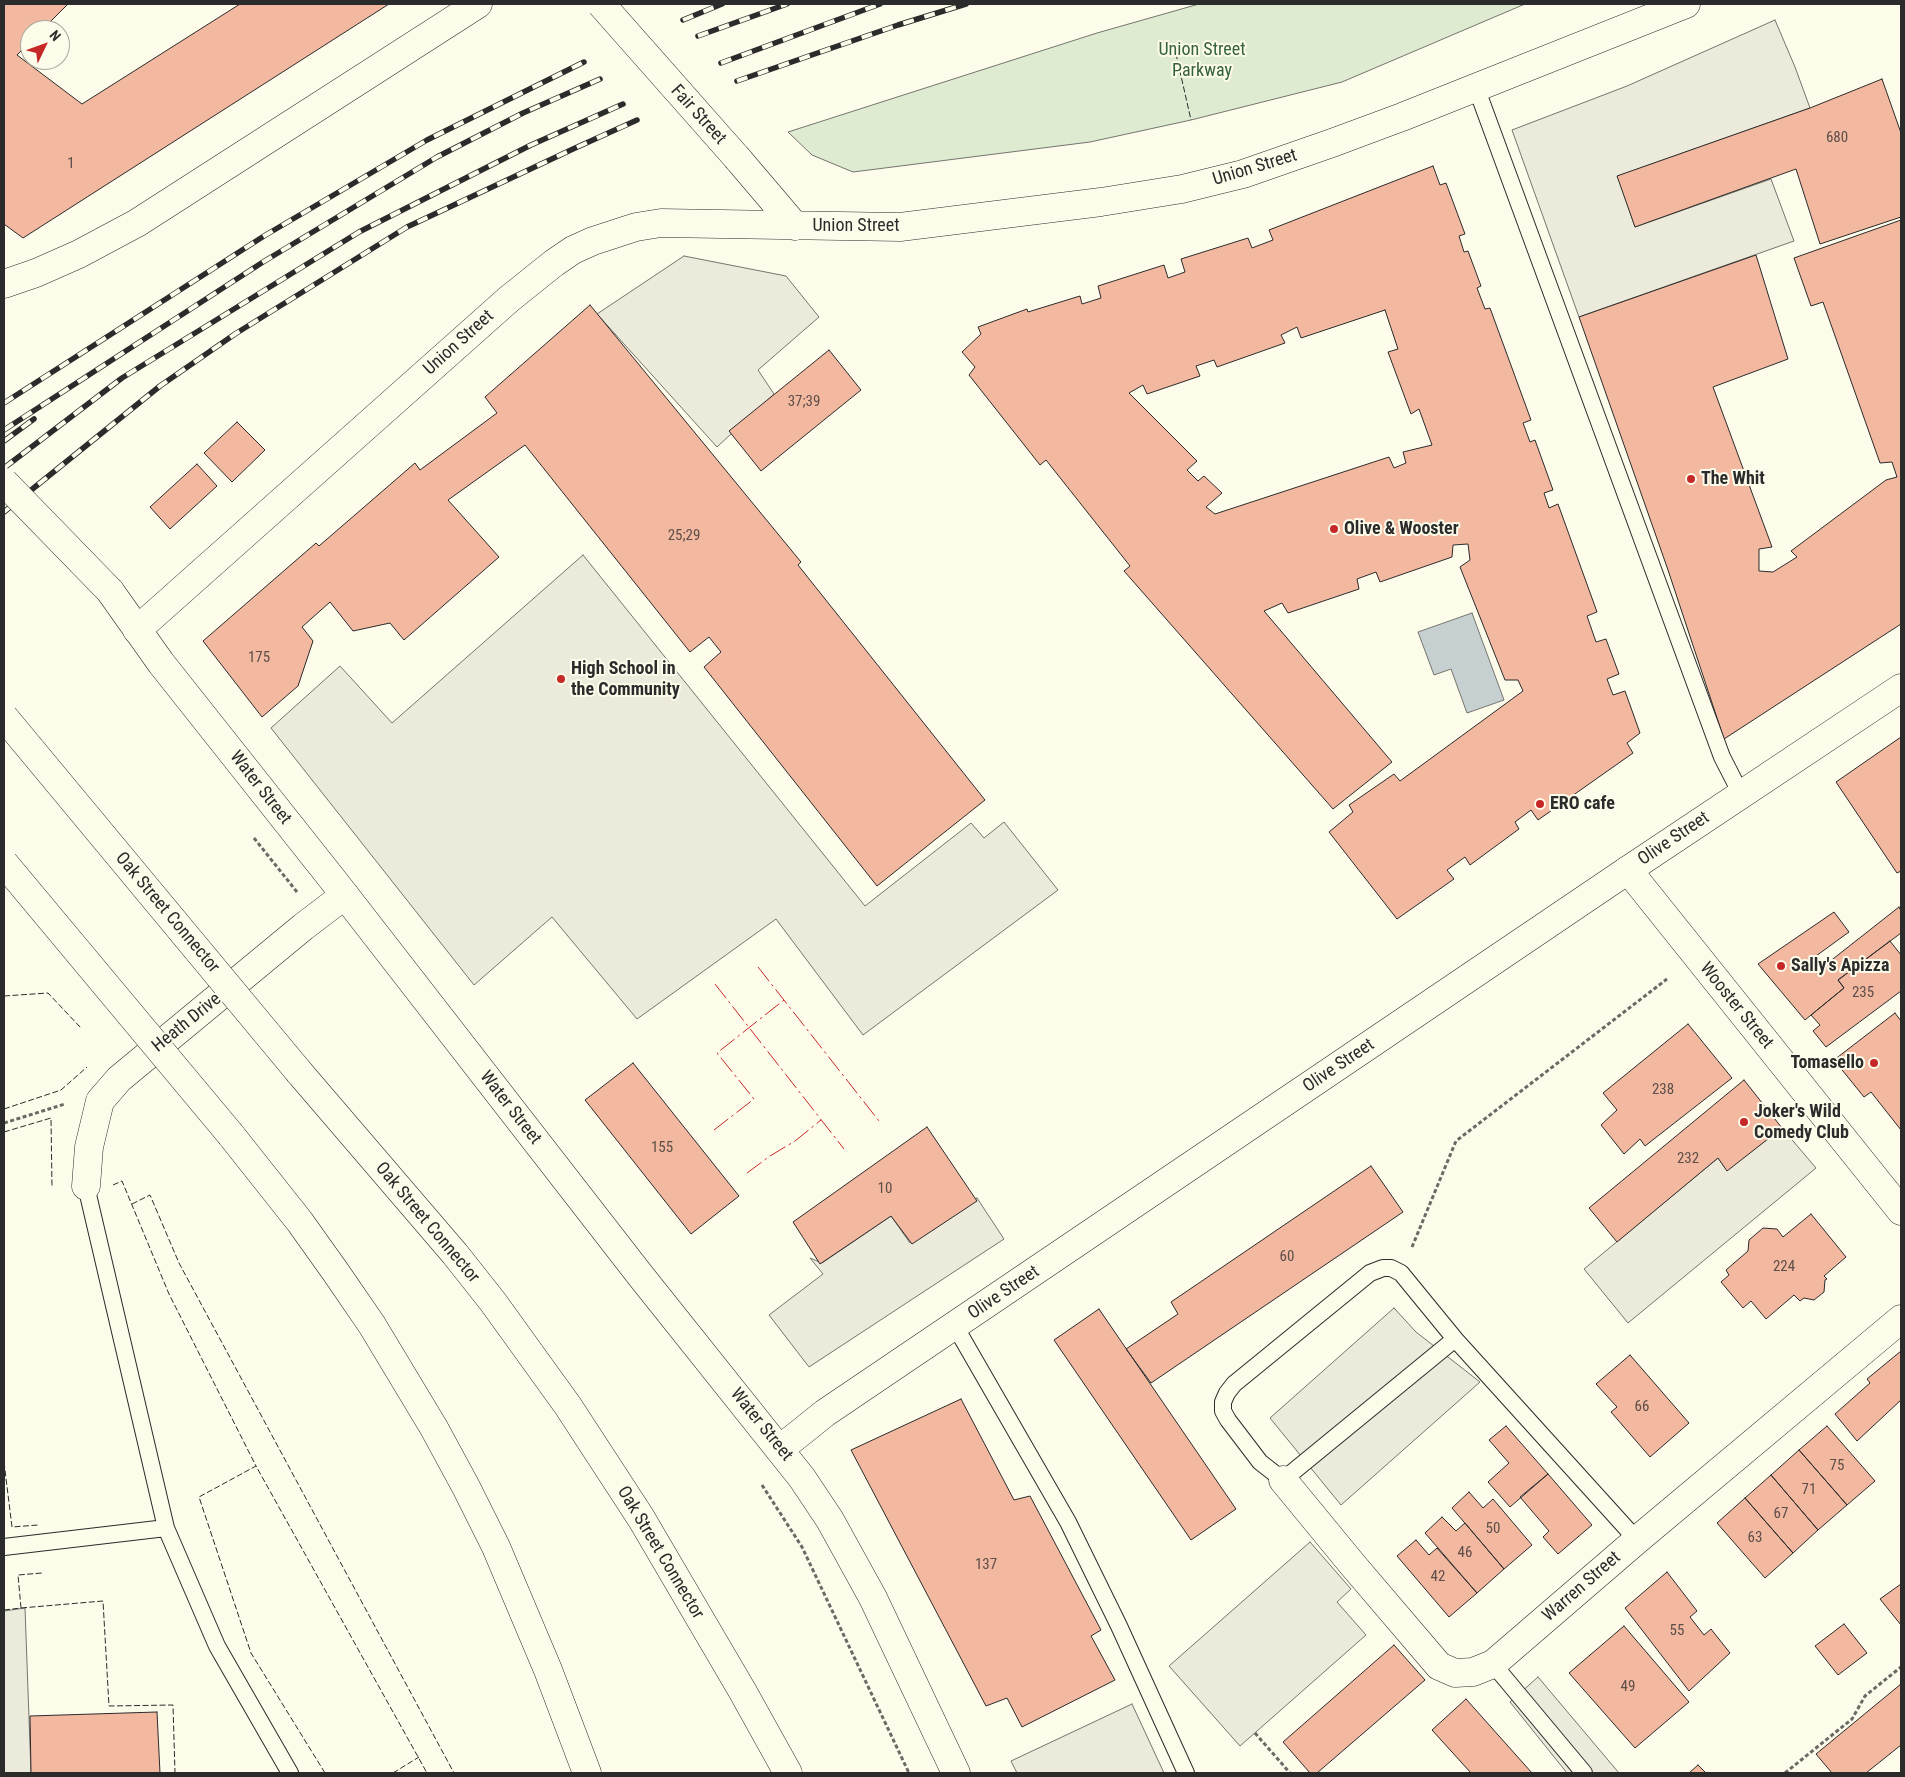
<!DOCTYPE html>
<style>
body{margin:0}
#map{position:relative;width:1905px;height:1777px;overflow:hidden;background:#fdfbea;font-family:"Roboto Condensed",sans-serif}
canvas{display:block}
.frame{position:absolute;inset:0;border:5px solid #2b2b2b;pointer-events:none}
.north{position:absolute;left:20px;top:20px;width:50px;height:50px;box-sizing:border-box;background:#fdfbea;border:1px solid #a9a89e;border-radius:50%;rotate:48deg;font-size:14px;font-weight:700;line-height:20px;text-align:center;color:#2b2b2b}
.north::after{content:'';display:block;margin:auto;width:18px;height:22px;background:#c62828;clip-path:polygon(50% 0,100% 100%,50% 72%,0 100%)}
</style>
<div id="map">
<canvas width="1905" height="1777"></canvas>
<div class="frame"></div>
<div class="north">N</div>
</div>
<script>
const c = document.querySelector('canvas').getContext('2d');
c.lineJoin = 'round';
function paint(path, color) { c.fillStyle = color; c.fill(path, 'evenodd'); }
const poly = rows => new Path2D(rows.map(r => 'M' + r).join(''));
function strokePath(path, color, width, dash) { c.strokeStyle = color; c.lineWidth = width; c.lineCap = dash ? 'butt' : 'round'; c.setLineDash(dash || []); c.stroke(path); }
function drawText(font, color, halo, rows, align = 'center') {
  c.font = font + ' "Roboto Condensed",sans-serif'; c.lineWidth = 4; c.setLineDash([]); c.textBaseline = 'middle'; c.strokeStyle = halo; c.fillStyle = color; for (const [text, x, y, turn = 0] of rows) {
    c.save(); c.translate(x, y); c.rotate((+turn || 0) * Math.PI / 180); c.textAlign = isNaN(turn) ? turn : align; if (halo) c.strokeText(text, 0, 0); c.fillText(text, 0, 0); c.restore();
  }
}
const green = poly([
 [1199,4,1525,4,1342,82,1191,120,1090,142,853,172,812,155,788,132,1097,33,1199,4]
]);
paint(green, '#deebd1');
strokePath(green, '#74746e', 1);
const parking = poly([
 [1775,20,1795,67,1810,108,1618,176,1635,227,1771,179,1794,241,1579,317,1512,130,1627,86,1775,20],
 [684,256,786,276,819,317,758,370,774,394,717,447,597,314,684,256],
 [583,555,865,906,971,823,984,838,1004,822,1058,890,863,1035,776,919,637,1019,552,917,474,985,271,728,340,666,392,723,583,555],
 [1782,1128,1816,1168,1628,1323,1584,1269,1718,1158,1727,1170,1782,1128],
 [977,1198,1004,1239,809,1367,769,1315,823,1274,810,1258,822,1263,891,1216,910,1243,977,1198],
 [1394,1308,1416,1332,1480,1382,1341,1505,1270,1418,1394,1308],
 [1310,1542,1351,1589,1337,1602,1366,1635,1240,1746,1169,1666,1310,1542],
 [25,1608,31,1773,4,1773,4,1611,25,1608],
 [1538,1677,1619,1773,1567,1773,1510,1702,1538,1677],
 [1132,1704,1164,1773,1017,1773,1011,1761,1132,1704]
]);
paint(parking, '#eceadb');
strokePath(parking, '#74746e', 1);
const water = poly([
 [1472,613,1504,700,1467,713,1451,669,1434,675,1418,632,1472,613]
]);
paint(water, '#c7d0d0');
strokePath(water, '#74746e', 1);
const building = poly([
 [4,4,68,4,42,30,30,30,30,42,17,55,82,104,240,4,389,4,23,238,4,224,4,4],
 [1882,79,1901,133,1901,217,1820,244,1796,169,1635,227,1617,176,1810,108,1882,79],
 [1433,166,1440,185,1446,183,1465,234,1459,236,1464,252,1468,251,1481,286,1477,288,1485,309,1490,308,1531,420,1523,423,1530,442,1535,440,1553,490,1544,493,1549,508,1558,504,1597,612,1587,616,1596,642,1606,639,1619,674,1607,679,1613,695,1625,691,1640,733,1627,743,1633,753,1538,820,1531,810,1515,822,1519,829,1470,865,1465,857,1447,870,1454,879,1397,919,1329,832,1353,812,1349,805,1394,774,1400,781,1523,691,1518,680,1505,680,1460,567,1470,560,1468,544,1453,545,1452,557,1380,582,1376,572,1357,579,1359,589,1288,613,1282,603,1264,611,1392,762,1333,809,1124,571,1130,566,1046,460,1040,465,969,375,975,367,962,352,981,334,978,327,1027,309,1028,312,1080,296,1082,304,1101,298,1098,286,1164,265,1168,278,1185,272,1181,259,1248,238,1252,248,1273,240,1269,230,1433,166],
 [1385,310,1398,349,1388,352,1411,414,1419,409,1432,445,1403,452,1406,463,1394,468,1389,457,1215,514,1206,507,1222,493,1204,476,1198,481,1187,470,1197,461,1129,393,1143,385,1147,394,1200,376,1196,366,1214,360,1217,367,1285,343,1281,335,1297,327,1301,338,1385,310],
 [1901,220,1901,624,1724,739,1668,570,1579,317,1756,255,1788,359,1713,387,1772,547,1759,549,1759,571,1773,572,1797,557,1791,551,1886,480,1897,477,1892,462,1880,463,1823,302,1811,306,1794,258,1901,220],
 [590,305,801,562,798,565,985,800,877,886,704,667,721,652,709,637,690,652,525,445,448,500,499,557,404,640,390,623,353,631,330,602,302,627,313,641,298,686,262,717,203,641,316,543,319,546,415,463,420,470,497,413,485,397,590,305],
 [829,350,861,390,761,471,729,431,829,350],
 [237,422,265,450,232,482,204,453,237,422],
 [197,464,217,486,170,529,150,507,197,464],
 [1901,737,1901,871,1897,873,1836,782,1901,737],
 [1899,907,1901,911,1901,933,1838,980,1844,988,1805,1020,1758,964,1834,912,1849,932,1816,956,1824,966,1899,907],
 [1890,941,1901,955,1901,991,1826,1047,1813,1031,1820,1025,1811,1015,1844,988,1838,980,1890,941],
 [1895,1013,1901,1021,1901,1130,1871,1092,1864,1097,1834,1060,1895,1013],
 [1688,1024,1732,1078,1645,1146,1640,1139,1624,1154,1601,1125,1617,1110,1603,1093,1688,1024],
 [633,1063,739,1196,691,1234,585,1100,633,1063],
 [1744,1080,1782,1128,1727,1171,1718,1158,1617,1242,1589,1208,1744,1080],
 [927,1127,977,1201,912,1244,891,1216,820,1264,793,1222,927,1127],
 [1371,1166,1403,1212,1151,1383,1126,1349,1178,1314,1171,1302,1371,1166],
 [1811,1214,1846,1257,1824,1276,1827,1279,1825,1280,1824,1292,1814,1300,1804,1298,1800,1301,1794,1295,1766,1319,1751,1301,1743,1308,1721,1282,1729,1275,1726,1270,1748,1251,1749,1240,1763,1228,1777,1229,1783,1237,1811,1214],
 [1099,1309,1236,1509,1191,1540,1054,1340,1099,1309],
 [1901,1351,1901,1400,1857,1441,1835,1414,1870,1383,1867,1379,1901,1351],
 [1630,1355,1689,1423,1650,1457,1611,1412,1617,1407,1596,1384,1630,1355],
 [961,1399,1014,1500,1030,1496,1101,1630,1091,1636,1115,1680,1022,1727,1007,1698,986,1706,851,1450,961,1399],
 [1506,1426,1548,1474,1510,1507,1488,1482,1509,1463,1489,1440,1506,1426],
 [1827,1426,1875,1481,1847,1505,1799,1450,1827,1426],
 [1799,1450,1847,1505,1818,1530,1771,1475,1799,1450],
 [1548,1474,1592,1525,1558,1554,1543,1537,1549,1531,1520,1497,1548,1474],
 [1771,1475,1818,1530,1793,1553,1745,1498,1771,1475],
 [1469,1492,1483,1508,1493,1499,1532,1545,1504,1569,1452,1508,1469,1492],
 [1745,1498,1793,1553,1765,1578,1717,1523,1745,1498],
 [1442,1517,1456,1531,1465,1523,1504,1569,1477,1593,1425,1533,1442,1517],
 [1416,1540,1429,1555,1437,1548,1477,1593,1449,1617,1397,1556,1416,1540],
 [1667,1572,1697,1611,1690,1617,1704,1635,1711,1629,1730,1653,1689,1691,1625,1608,1667,1572],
 [1901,1584,1901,1625,1880,1599,1901,1584],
 [1844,1624,1867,1653,1838,1675,1815,1646,1844,1624],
 [1624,1626,1689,1702,1635,1748,1569,1673,1624,1626],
 [1394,1645,1425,1680,1317,1773,1310,1773,1283,1742,1394,1645],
 [1901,1684,1901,1745,1866,1773,1832,1773,1816,1754,1901,1684],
 [1466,1699,1532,1773,1471,1773,1432,1730,1466,1699],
 [157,1712,160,1773,31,1773,30,1716,157,1712],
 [1698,1765,1706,1773,1689,1773,1698,1765]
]);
paint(building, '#f2b8a0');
strokePath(building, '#2b2b2b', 1);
const lane = poly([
 [1476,87,1722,757,1741,794],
 [86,1186,166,1528,217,1646,290,1773],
 [955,1326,1068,1522,1119,1626,1186,1773],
 [1455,1339,1401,1273,1391,1268,1383,1268,1370,1273,1234,1384,1227,1393,1223,1402,1223,1411,1228,1420,1260,1462,1283,1480,1455,1339,1637,1540],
 [4,1547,166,1528],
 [1493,1664,1584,1773]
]);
const street = poly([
 [738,159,795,226],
 [137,630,509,299,554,263,573,250,593,241,636,227,661,223,900,227,1101,202,1182,189,1243,174,1332,143,1402,117,1686,4],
 [1628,870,1901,1211],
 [86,1186,89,1147,100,1101,119,1079,303,927,345,895],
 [1283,1480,1352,1564,1439,1666,1455,1673,1473,1672,1493,1664,1637,1540,1901,1319]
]);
const secondary = poly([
 [780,1449,825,1413,1628,870,1901,688]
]);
const primary = poly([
 [4,284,36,273,79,254,137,223,478,4],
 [110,591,161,663,337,885,640,1275,802,1478,830,1520,873,1598,956,1773]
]);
const highway = poly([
 [299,1072,455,1254,493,1302,568,1406,641,1518,743,1692,788,1773],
 [231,1135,300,1222,337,1274,372,1325,434,1428,466,1487,496,1547,548,1670,587,1773]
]);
strokePath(lane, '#2b2b2b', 18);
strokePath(street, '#2b2b2b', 29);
strokePath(secondary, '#2b2b2b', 29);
strokePath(primary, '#2b2b2b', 29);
strokePath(highway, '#2b2b2b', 29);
strokePath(poly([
 [254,838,297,892],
 [4,1123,65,1104],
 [1412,1247,1456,1141,1667,979],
 [762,1485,802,1547,909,1773],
 [1255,1733,1290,1773],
 [1785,1773,1852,1719,1865,1696,1901,1667]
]), '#6a6964', 3, [4, 2.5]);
strokePath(lane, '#fdfbea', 16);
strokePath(street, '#fdfbea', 28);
strokePath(secondary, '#fdfbea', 28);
strokePath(primary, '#fdfbea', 28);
strokePath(highway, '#fdfbea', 28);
const rail = poly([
 [683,20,722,4],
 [698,36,787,4],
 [721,63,880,4],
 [737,81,898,25,966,4],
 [4,403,264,236,427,140,584,62],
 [4,430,263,262,437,157,523,113,600,79],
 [4,441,34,419],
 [4,468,122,378,359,232,531,145,623,104],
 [4,512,160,386,235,334,407,227,573,149,637,120]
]);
strokePath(rail, '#2b2b2b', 5.5);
strokePath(rail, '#fdfbea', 4, [11]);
const streetBridge = poly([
 [601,4,738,159]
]);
const primaryBridge = poly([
 [4,482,110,591]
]);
const highwayBridge = poly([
 [4,717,299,1072],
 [4,863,231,1135]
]);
strokePath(streetBridge, '#2b2b2b', 29, []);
strokePath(primaryBridge, '#2b2b2b', 29, []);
strokePath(highwayBridge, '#2b2b2b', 29, []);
strokePath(streetBridge, '#fdfbea', 28);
strokePath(primaryBridge, '#fdfbea', 28);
strokePath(highwayBridge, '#fdfbea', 28);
strokePath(poly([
 [1174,45,1191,120],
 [4,996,48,993,81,1028],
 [4,1109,61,1090,87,1067],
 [4,1132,51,1118,52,1188],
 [113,1185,122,1181,169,1294,256,1466],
 [132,1204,150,1195,179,1263,454,1773],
 [4,1462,12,1527,38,1525],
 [21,1608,103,1601,109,1706,173,1705,175,1773],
 [4,1610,21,1608,18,1575,42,1573],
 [325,1773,251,1653,199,1497,256,1466,427,1773],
 [393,1773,419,1757]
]), '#2b2b2b', 1, [6, 2.5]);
strokePath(poly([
 [758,967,879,1121],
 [715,984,844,1149],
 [714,1130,754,1099,717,1053,784,1000],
 [747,1173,770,1156,795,1141,821,1120]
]), '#c62828', 1, [18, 4, 2.5, 4]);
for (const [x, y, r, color] of [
 [1691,479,5,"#c62828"],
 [1334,529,5,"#c62828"],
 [561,679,5,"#c62828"],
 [1540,804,5,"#c62828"],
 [1781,966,5,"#c62828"],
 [1874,1063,5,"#c62828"],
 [1744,1122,5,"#c62828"]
]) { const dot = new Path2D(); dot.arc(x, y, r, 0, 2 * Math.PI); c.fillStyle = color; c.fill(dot); strokePath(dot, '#fdfbea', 2); }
drawText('15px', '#5d4e48', null, [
 ["680",1837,138],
 ["1",71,164],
 ["37;39",804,402],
 ["25;29",684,536],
 ["175",259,658],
 ["235",1863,993],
 ["238",1663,1090],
 ["155",662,1148],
 ["232",1688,1159],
 ["10",885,1189],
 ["60",1287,1257],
 ["224",1784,1267],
 ["66",1642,1407],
 ["75",1837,1466],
 ["71",1809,1490],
 ["67",1781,1514],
 ["50",1493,1529],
 ["63",1755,1538],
 ["46",1465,1553],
 ["137",986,1565],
 ["42",1438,1577],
 ["55",1677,1631],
 ["49",1628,1687]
]);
drawText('18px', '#34623c', '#fdfbea', [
 ["Union Street",1202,50],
 ["Parkway",1202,71]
]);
drawText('18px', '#2b2b2b', '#fdfbea', [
 ["Fair Street",698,115,48],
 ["Union Street",1255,168,-17],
 ["Union Street",856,226],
 ["Union Street",459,343,-42],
 ["Water Street",260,788,52],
 ["Olive Street",1674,839,-34],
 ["Oak Street Connector",167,913,50],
 ["Wooster Street",1736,1006,51],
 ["Heath Drive",187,1023,-39],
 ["Olive Street",1339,1066,-34],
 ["Water Street",510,1108,52],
 ["Oak Street Connector",427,1223,50],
 ["Olive Street",1004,1293,-34],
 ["Water Street",761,1425,51],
 ["Oak Street Connector",660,1553,59],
 ["Warren Street",1582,1587,-41]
]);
drawText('bold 18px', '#2b2b2b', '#fdfbea', [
 ["The Whit",1701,479],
 ["Olive & Wooster",1344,529],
 ["High School in",571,669],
 ["the Community",571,690],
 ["ERO cafe",1550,804],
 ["Sally's Apizza",1791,966],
 ["Tomasello",1864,1063,"right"],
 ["Joker's Wild",1754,1112],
 ["Comedy Club",1754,1133]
], 'left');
</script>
